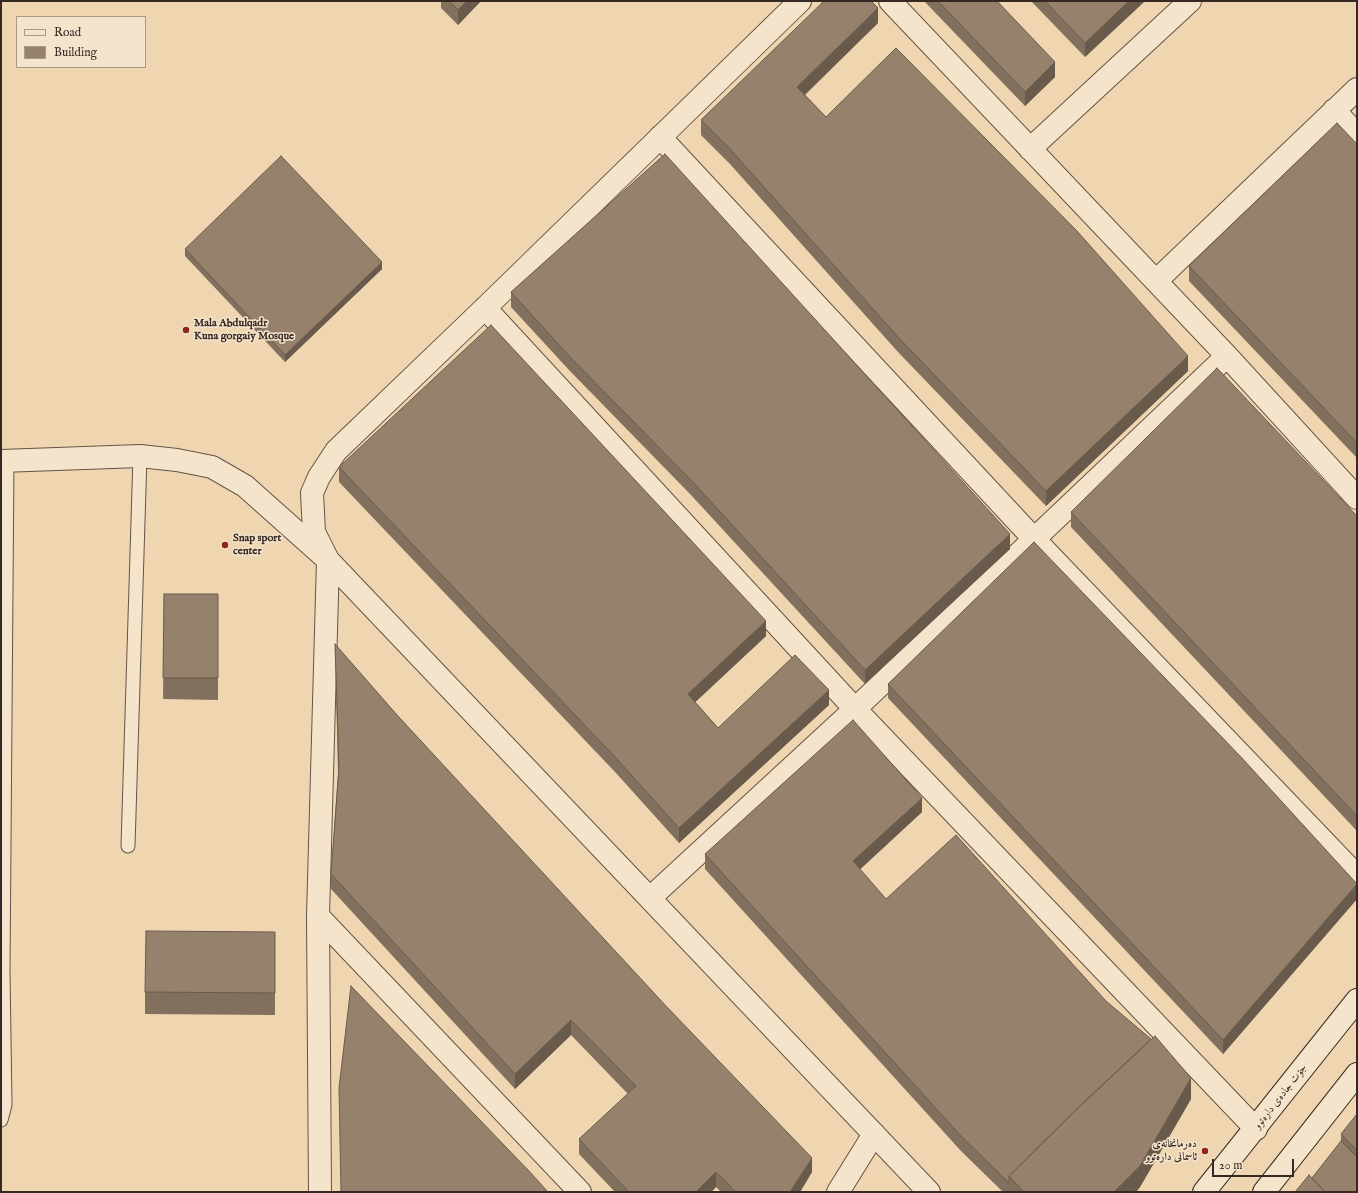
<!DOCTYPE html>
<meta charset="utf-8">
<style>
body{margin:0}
#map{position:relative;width:1358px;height:1193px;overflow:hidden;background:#efd5b0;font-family:"IM FELL English",serif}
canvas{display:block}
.frame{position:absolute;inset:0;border:2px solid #362923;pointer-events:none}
.legend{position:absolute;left:16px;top:16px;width:130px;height:52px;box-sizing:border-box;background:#f5e4cc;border:1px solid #a99988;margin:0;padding:5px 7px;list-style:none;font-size:12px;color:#362923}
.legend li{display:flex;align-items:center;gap:8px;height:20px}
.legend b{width:20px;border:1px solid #a99988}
.scale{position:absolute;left:1212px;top:1159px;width:82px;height:18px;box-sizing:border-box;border:2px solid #362923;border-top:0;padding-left:5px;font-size:12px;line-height:14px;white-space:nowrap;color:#362923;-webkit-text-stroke:3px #f5e4cc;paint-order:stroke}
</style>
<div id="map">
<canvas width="1358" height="1193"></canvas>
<div class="frame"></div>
<ul class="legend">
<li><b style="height:5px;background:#f5e4cc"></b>Road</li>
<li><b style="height:11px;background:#96826c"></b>Building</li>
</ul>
<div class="scale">20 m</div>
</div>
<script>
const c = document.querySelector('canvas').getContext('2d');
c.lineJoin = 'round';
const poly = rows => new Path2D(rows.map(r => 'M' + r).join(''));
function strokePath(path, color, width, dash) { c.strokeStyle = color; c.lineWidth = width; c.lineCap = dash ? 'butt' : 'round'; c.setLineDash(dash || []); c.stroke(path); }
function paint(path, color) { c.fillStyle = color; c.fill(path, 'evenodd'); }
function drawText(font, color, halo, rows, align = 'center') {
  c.font = font + ' "IM FELL English",Amiri,serif'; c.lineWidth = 3; c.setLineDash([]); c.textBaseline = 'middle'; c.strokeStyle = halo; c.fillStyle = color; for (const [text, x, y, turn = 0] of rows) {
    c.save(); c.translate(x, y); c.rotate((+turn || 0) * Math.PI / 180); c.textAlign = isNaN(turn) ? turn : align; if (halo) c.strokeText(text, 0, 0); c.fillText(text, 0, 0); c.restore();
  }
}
const service = poly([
 [128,846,140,456],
 [1,1120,5,1105,3,971,7,461]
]);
const minor = poly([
 [890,1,1227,356,1357,498],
 [1334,110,1357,135],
 [660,137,1034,539,1357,876],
 [1030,149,1190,1],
 [1156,281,1357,89],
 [485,308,855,709,1256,1129],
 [1,461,140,456,177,460,212,467,245,486,328,560,318,916,320,1192],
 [650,898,855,709,1227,356],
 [318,916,580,1192],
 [838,1192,874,1134]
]);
const tertiary = poly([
 [800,1,485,308,336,451,319,477,312,493,314,532,328,560,929,1192]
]);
const secondary = poly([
 [1204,1192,1357,1000],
 [1264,1192,1357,1074]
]);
strokePath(service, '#645446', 15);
strokePath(minor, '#645446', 24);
strokePath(tertiary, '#645446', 24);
strokePath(secondary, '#362923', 24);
strokePath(service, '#f5e4cc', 13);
strokePath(minor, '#f5e4cc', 22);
strokePath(tertiary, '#f5e4cc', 22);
strokePath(secondary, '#f5e4cc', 22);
paint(poly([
 [441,1,481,1,458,25,441,8],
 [924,1,997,1,1055,77,1025,106],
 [1031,1,1145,1,1085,57],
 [878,23,805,95,826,117,1188,371,1046,506,898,352,730,164,701,135,701,120],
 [1357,144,1357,458,1189,281,1189,266],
 [185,249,382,269,285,362,185,256],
 [511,292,1010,549,865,684,691,495,569,370,511,307],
 [339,467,766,636,695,702,718,728,829,705,679,843,616,773,339,482],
 [1071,512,1357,516,1357,831,1071,527],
 [164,594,218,594,218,700,163,699],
 [335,644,397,715,812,1172,800,1192,721,1192,716,1187,711,1192,615,1192,579,1154,579,1139,628,1094,571,1035,515,1089,331,889,331,874,338,773],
 [888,684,1357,899,1223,1054,888,698],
 [922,812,860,869,886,899,1191,1099,1140,1187,1136,1192,1003,1192,961,1151,705,869,705,854],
 [275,954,275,1015,145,1014,145,992],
 [1357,1114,1357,1192,1312,1178,1341,1141,1341,1134]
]), '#81705d');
paint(poly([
 [467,1,481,1,458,25,458,10],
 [1129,1,1145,1,1085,57,1085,43],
 [878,8,878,23,797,102,797,87],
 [1055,62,1055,77,1025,106,1025,92],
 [382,262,382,269,285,362,285,355],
 [1188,356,1188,371,1046,506,1046,491],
 [1010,534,1010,549,865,684,865,670],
 [766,621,766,636,688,709,688,694],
 [829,690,829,705,679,843,679,828],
 [922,798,922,812,853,876,853,861],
 [1357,884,1357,899,1223,1054,1223,1040],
 [571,1020,571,1035,515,1089,515,1074],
 [1191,1078,1191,1099,1140,1187,1136,1192,1114,1192],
 [812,1158,812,1172,800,1192,790,1192],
 [716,1172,716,1187,711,1192,696,1192]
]), '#695b4c');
const building = poly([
 [449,1,467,1,458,10,449,1],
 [824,1,871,1,878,8,797,87,826,117,896,48,1077,231,1188,356,1046,491,898,337,730,149,701,120,824,1],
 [938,1,997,1,1055,62,1025,92,938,1],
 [1045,1,1129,1,1085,43,1045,1],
 [1337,123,1357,144,1357,443,1189,266,1337,123],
 [665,154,1010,534,865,670,691,480,569,356,511,292,665,154],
 [281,156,382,262,285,355,185,249,281,156],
 [491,325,766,621,688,694,718,728,795,655,829,690,679,828,616,758,339,467,491,325],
 [1217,368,1357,516,1357,816,1071,512,1217,368],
 [1034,542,1241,757,1357,884,1223,1040,888,684,1034,542],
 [164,594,218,594,218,678,163,678,164,594],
 [335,644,397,715,666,1006,812,1158,790,1192,736,1192,716,1172,696,1192,629,1192,579,1139,636,1086,571,1020,515,1074,331,874,339,768,335,644],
 [853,720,922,798,853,861,886,899,956,835,1106,1001,1151,1039,1080,1106,1009,1176,1009,1183,961,1136,705,854,853,720],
 [146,931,275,932,275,993,145,992,146,931],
 [351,986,529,1171,548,1192,341,1192,339,1088,351,986],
 [1155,1036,1191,1078,1140,1166,1114,1192,1024,1192,1009,1176,1080,1106,1155,1036],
 [1357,1114,1357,1150,1341,1134,1357,1114],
 [1341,1141,1357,1157,1357,1190,1355,1192,1325,1192,1312,1178,1341,1141],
 [1309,1175,1325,1192,1295,1192,1309,1175]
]);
paint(building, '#96826c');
strokePath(building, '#695b4c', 1);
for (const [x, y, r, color] of [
 [186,330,4,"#8f2418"],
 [225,545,4,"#8f2418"],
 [1205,1151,4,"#8f2418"]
]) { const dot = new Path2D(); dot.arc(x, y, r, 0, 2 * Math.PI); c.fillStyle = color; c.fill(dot); strokePath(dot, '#f5e4cc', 1.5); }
drawText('bold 11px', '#362923', '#f5e4cc', [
 ["Mala Abdulqadr",194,324],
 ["Kuna gorgaiy Mosque",194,337],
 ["Snap sport",233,539],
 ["center",233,552],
 ["دەرمانخانەی",1197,1145,"right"],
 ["ئاسمانی دارەتوو",1197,1158,"right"]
], 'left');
drawText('11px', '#362923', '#f5e4cc', [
 ["جۆت جادەی دارەتوو",1281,1097,-52]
]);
</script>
